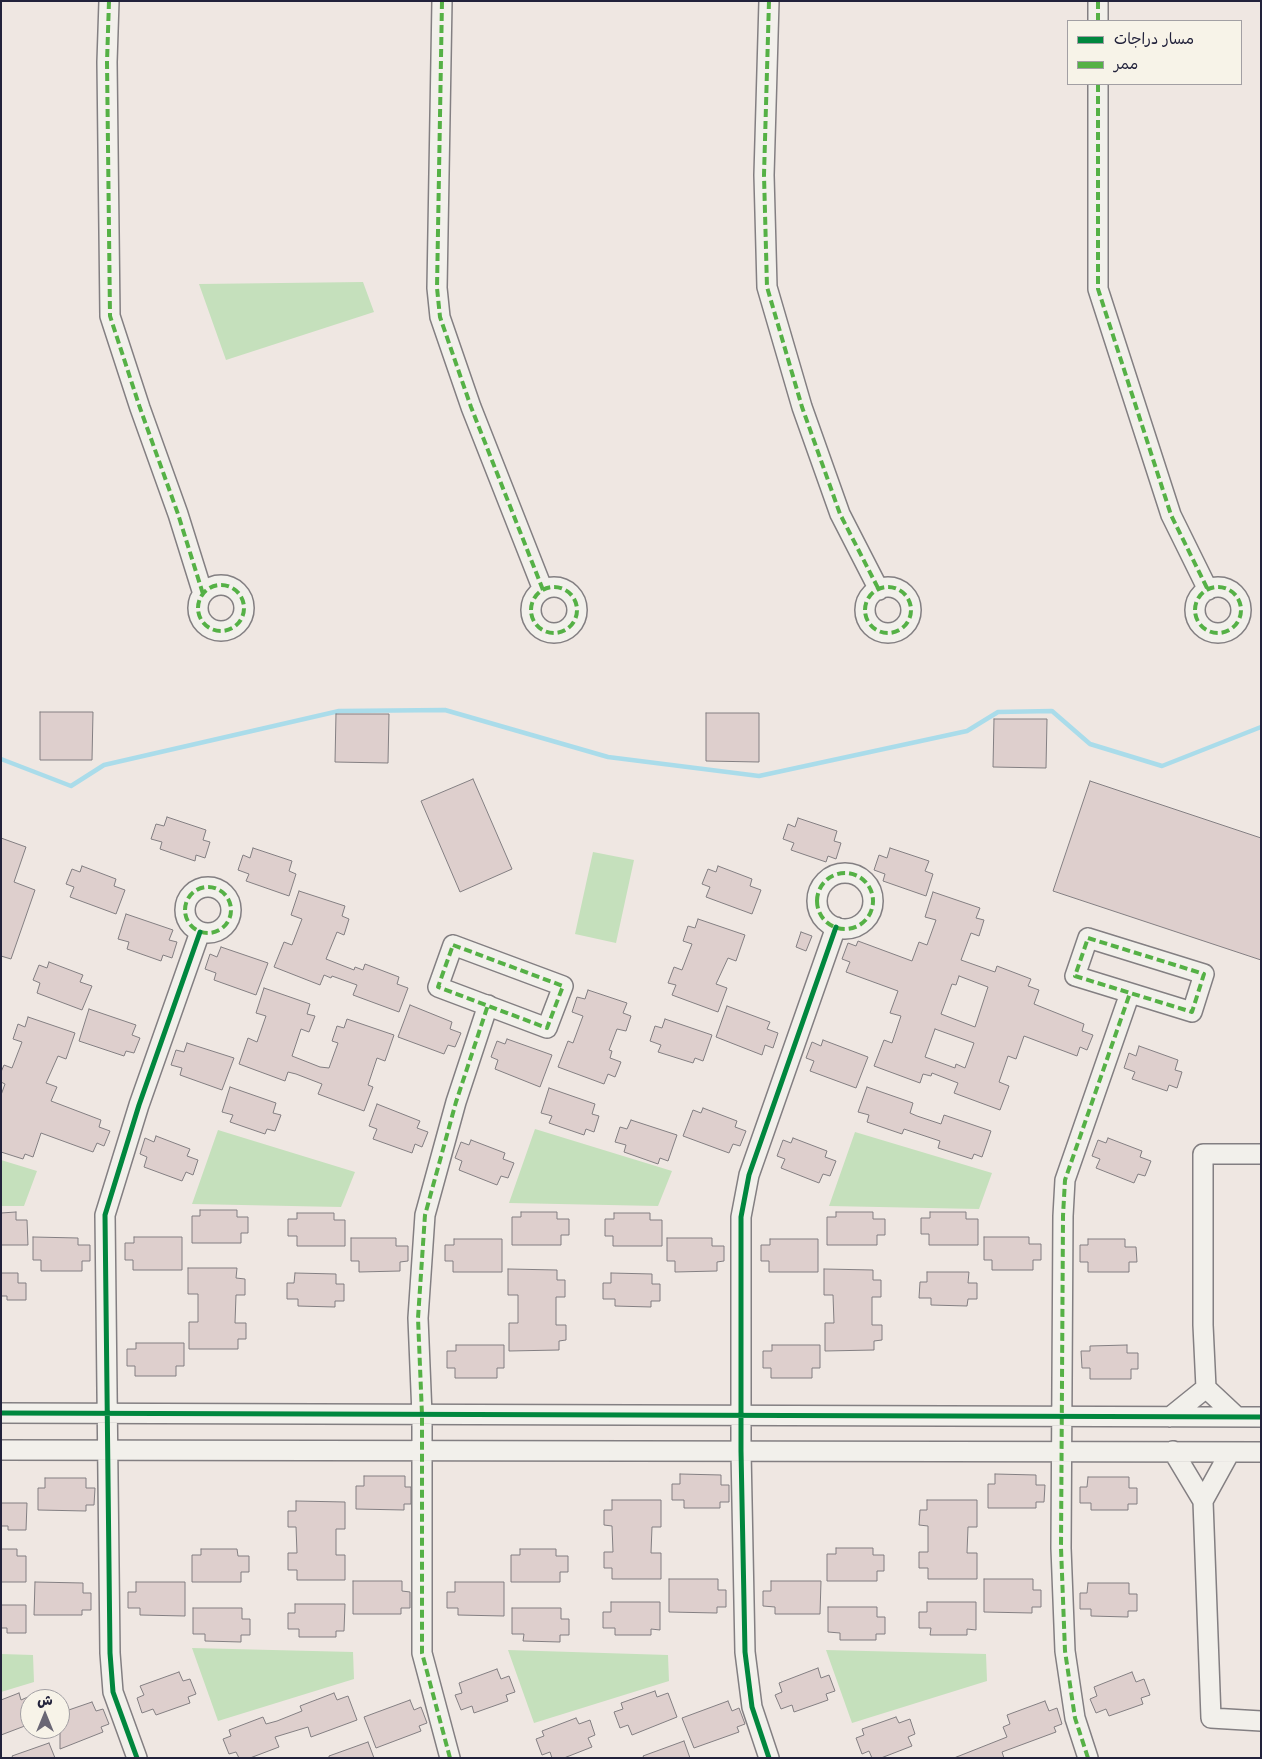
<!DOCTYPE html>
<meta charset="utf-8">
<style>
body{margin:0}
#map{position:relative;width:1262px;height:1759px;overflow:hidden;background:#efe7e2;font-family:Mali,"Playpen Sans Arabic",sans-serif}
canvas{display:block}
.frame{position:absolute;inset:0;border:2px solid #22223b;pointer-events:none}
.legend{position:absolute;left:1067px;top:20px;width:175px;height:65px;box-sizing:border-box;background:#f7f3e8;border:1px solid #a29fa3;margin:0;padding:6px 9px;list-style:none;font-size:15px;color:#22223b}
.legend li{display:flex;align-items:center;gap:10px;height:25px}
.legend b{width:25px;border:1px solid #a29fa3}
.north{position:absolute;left:20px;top:1689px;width:50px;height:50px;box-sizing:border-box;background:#f7f3e8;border:1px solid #a29fa3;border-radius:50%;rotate:0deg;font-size:14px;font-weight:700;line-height:20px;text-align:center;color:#22223b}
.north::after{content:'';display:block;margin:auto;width:18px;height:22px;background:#6a6775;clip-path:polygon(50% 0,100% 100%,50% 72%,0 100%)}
</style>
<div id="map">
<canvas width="1262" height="1759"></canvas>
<div class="frame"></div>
<ul class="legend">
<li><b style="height:6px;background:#00873e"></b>مسار دراجات</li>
<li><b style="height:6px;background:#55b146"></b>ممر</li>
</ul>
<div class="north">ش</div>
</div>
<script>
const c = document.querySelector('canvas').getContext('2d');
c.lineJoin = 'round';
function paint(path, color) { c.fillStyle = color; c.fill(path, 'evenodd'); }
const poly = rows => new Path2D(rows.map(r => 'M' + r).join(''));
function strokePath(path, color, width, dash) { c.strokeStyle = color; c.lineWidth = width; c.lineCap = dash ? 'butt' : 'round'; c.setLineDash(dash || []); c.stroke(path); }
paint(poly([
 [363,282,374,312,226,360,199,284],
 [593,852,634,860,616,943,575,934],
 [535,1129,672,1171,658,1206,509,1203],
 [218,1130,355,1172,341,1207,192,1204],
 [855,1132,992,1173,979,1209,829,1206],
 [1,1160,37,1171,24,1206,1,1206],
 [192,1648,353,1652,354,1679,218,1721],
 [508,1650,668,1655,669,1681,534,1723],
 [826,1650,986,1654,987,1681,852,1723],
 [1,1654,33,1655,34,1682,1,1692]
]), '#c5e0bc');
strokePath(poly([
 [1,759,71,786,104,765,339,711,445,710,608,757,759,776,967,731,998,712,1052,711,1090,744,1162,766,1261,727]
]), '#aadcea', 4.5);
const building = poly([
 [40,712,93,712,92,760,40,760,40,712],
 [706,713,759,713,759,762,706,761,706,713],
 [336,714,389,714,388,763,335,762,336,714],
 [994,719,1047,719,1046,768,993,767,994,719],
 [473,779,512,869,460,892,421,801,473,779],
 [1090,781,1261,838,1261,960,1053,891,1090,781],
 [167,817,206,830,203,840,210,842,205,858,196,855,195,861,160,849,162,842,151,839,156,824,164,826,167,817],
 [798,818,837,831,834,841,841,843,836,859,828,856,826,862,791,850,794,843,783,839,788,824,795,827,798,818],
 [1,838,26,847,14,882,35,890,11,959,1,956,1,838],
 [253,848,292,861,289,871,296,874,289,896,246,881,249,874,238,870,243,855,250,858,253,848],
 [890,848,929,861,925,871,933,874,926,896,883,881,885,874,874,870,879,855,887,858,890,848],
 [82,866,116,879,114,886,125,890,116,914,70,897,74,887,66,884,72,869,80,872,82,866],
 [718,866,752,879,750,886,761,890,752,914,706,897,710,887,702,884,708,869,716,872,718,866],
 [299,891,345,906,342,916,349,919,344,935,337,932,326,959,354,970,355,967,363,970,365,964,399,977,397,984,408,988,399,1012,353,995,357,985,332,976,331,978,324,975,320,985,274,967,284,942,292,945,302,919,291,915,299,891],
 [933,892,980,908,976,918,984,920,979,936,971,933,961,960,995,972,997,966,1031,979,1028,986,1039,990,1034,1004,1084,1024,1082,1031,1093,1035,1087,1050,1080,1047,1077,1056,1024,1036,1016,1059,1008,1056,999,1082,1009,1086,1000,1110,954,1093,958,1083,932,1073,931,1076,923,1074,920,1083,874,1066,884,1040,892,1043,901,1016,890,1013,898,991,846,972,850,962,842,959,848,943,856,946,858,941,912,961,919,942,927,945,936,920,925,917,933,892],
 [959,976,988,987,975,1027,941,1014,952,984,956,985,959,976],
 [935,1029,974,1043,965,1068,956,1064,955,1068,925,1057,935,1029],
 [126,914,173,930,169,940,177,942,172,958,163,955,161,961,127,949,129,942,118,939,126,914],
 [698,919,745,935,736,961,728,958,716,984,727,988,718,1012,672,995,676,985,668,983,674,967,682,970,692,944,683,941,688,926,695,928,698,919],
 [801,932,812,936,806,951,796,947,801,932],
 [221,947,268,963,256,995,214,980,216,973,205,969,210,954,217,957,221,947],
 [49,962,83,975,80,982,92,986,82,1010,37,993,40,983,33,980,39,965,47,968,49,962],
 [264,988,310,1004,307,1014,315,1016,309,1032,301,1029,292,1056,320,1067,329,1068,338,1043,332,1041,337,1026,344,1028,347,1019,394,1035,385,1061,377,1058,368,1085,373,1087,364,1111,318,1094,322,1084,296,1074,288,1072,285,1081,239,1064,248,1038,257,1042,266,1016,256,1013,264,988],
 [588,990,627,1003,623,1013,631,1016,626,1031,617,1029,609,1050,612,1051,610,1058,621,1062,615,1077,608,1074,604,1084,558,1067,568,1041,573,1043,583,1016,572,1012,577,997,585,999,588,990],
 [410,1005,452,1022,450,1029,461,1033,455,1047,448,1045,444,1054,398,1037,410,1005],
 [727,1006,770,1022,767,1029,778,1033,773,1048,765,1045,762,1055,716,1037,727,1006],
 [89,1009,136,1025,132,1035,140,1038,134,1053,126,1051,124,1056,79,1041,89,1009],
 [28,1017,75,1033,66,1059,58,1056,46,1083,57,1087,51,1101,101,1120,99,1127,110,1131,104,1146,97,1143,93,1152,41,1133,33,1157,25,1154,23,1159,1,1152,1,1095,5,1084,1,1082,1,1072,4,1065,12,1068,22,1042,13,1039,18,1024,25,1027,28,1017],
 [665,1019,712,1035,703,1061,695,1058,693,1063,658,1052,661,1045,650,1041,655,1026,662,1028,665,1019],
 [507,1039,552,1055,540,1087,495,1069,498,1060,491,1057,497,1041,505,1044,507,1039],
 [823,1040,868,1057,856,1088,810,1071,814,1061,806,1058,812,1042,821,1046,823,1040],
 [187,1043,234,1058,222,1090,180,1075,182,1068,171,1065,176,1050,184,1052,187,1043],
 [1139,1046,1178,1060,1175,1070,1182,1072,1177,1088,1169,1085,1167,1091,1132,1079,1135,1072,1124,1068,1129,1053,1136,1056,1139,1046],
 [230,1087,276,1103,273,1113,281,1115,275,1131,267,1129,265,1134,230,1122,233,1115,222,1112,230,1087],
 [867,1087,913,1103,910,1113,917,1116,941,1124,944,1115,991,1131,982,1157,974,1154,972,1159,938,1148,940,1141,904,1129,902,1134,867,1122,869,1115,858,1112,867,1087],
 [549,1088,595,1104,592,1114,599,1116,594,1132,586,1129,584,1135,549,1123,552,1116,541,1113,549,1088],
 [377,1104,420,1121,417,1128,428,1132,422,1147,415,1144,412,1153,373,1139,377,1129,369,1126,377,1104],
 [703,1108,737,1121,735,1127,746,1131,740,1146,733,1144,729,1153,683,1136,693,1110,701,1113,703,1108],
 [631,1120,677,1135,668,1161,660,1158,658,1164,624,1152,626,1145,615,1142,620,1127,627,1129,631,1120],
 [156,1136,190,1149,187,1156,198,1160,193,1175,186,1172,182,1181,144,1167,147,1157,140,1154,145,1138,154,1142,156,1136],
 [793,1138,827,1151,825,1157,836,1161,830,1176,823,1174,819,1183,781,1168,785,1159,777,1156,783,1140,791,1143,793,1138],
 [1108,1138,1142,1151,1140,1157,1151,1161,1145,1176,1138,1174,1134,1183,1096,1168,1100,1159,1092,1156,1098,1140,1106,1143,1108,1138],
 [471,1140,505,1153,503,1159,514,1163,508,1178,501,1176,497,1185,459,1170,462,1161,455,1158,461,1142,469,1145,471,1140],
 [200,1210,237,1210,237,1217,248,1217,248,1233,241,1233,241,1243,192,1243,192,1216,200,1216,200,1210],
 [16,1212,16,1220,27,1220,28,1245,1,1245,1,1213,16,1212],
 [521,1212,557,1212,557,1219,569,1219,569,1235,561,1235,561,1245,512,1245,512,1217,521,1217,521,1212],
 [836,1212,873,1212,873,1219,885,1219,885,1235,877,1235,877,1245,827,1245,827,1217,836,1217,836,1212],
 [930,1212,966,1212,966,1219,978,1219,978,1245,929,1245,929,1234,921,1234,921,1218,930,1218,930,1212],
 [297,1213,334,1213,334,1220,345,1220,345,1246,297,1246,297,1236,288,1236,288,1219,297,1219,297,1213],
 [614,1213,650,1213,650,1220,662,1220,662,1246,613,1246,613,1236,605,1236,605,1219,614,1219,614,1213],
 [33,1237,78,1238,78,1245,90,1245,90,1261,82,1261,82,1271,41,1271,41,1260,33,1260,33,1237],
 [134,1237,182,1237,182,1270,133,1270,133,1260,125,1260,125,1243,134,1243,134,1237],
 [984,1237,1029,1237,1029,1244,1041,1244,1041,1260,1033,1260,1033,1270,992,1270,992,1260,984,1260,984,1237],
 [351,1238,396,1238,396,1246,408,1246,408,1261,400,1262,400,1271,359,1272,359,1261,351,1261,351,1238],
 [667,1238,712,1238,712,1246,724,1246,724,1261,717,1262,717,1271,675,1272,675,1261,667,1261,667,1238],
 [454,1239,502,1239,502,1272,453,1272,453,1261,445,1261,445,1245,454,1245,454,1239],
 [770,1239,818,1239,818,1272,769,1272,769,1261,761,1261,761,1245,770,1245,770,1239],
 [1088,1239,1125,1239,1125,1247,1136,1247,1137,1262,1129,1262,1129,1272,1088,1272,1088,1262,1080,1262,1080,1245,1088,1245,1088,1239],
 [188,1268,237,1268,236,1278,245,1279,245,1295,236,1295,235,1323,246,1323,246,1339,238,1339,238,1349,189,1349,189,1322,198,1322,198,1294,188,1294,188,1268],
 [508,1269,557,1270,557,1280,565,1280,565,1297,556,1297,556,1325,566,1325,566,1340,559,1341,559,1350,509,1351,509,1323,518,1323,518,1295,508,1295,508,1269],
 [824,1269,873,1270,873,1280,881,1280,881,1297,872,1297,872,1325,882,1325,882,1340,874,1341,874,1350,825,1351,825,1323,834,1323,833,1295,824,1295,824,1269],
 [927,1272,969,1272,968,1283,977,1283,977,1299,968,1299,967,1306,931,1305,931,1298,919,1298,920,1282,927,1282,927,1272],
 [1,1273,18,1273,18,1283,26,1283,26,1300,7,1300,7,1296,1,1296,1,1273],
 [295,1273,336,1274,336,1284,344,1284,344,1301,335,1301,335,1307,298,1306,298,1299,287,1299,287,1283,294,1283,295,1273],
 [611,1273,652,1274,652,1284,660,1284,660,1301,651,1301,651,1307,615,1306,615,1299,603,1299,603,1283,611,1283,611,1273],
 [136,1343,184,1343,184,1366,176,1366,176,1376,135,1376,135,1366,127,1366,127,1349,136,1349,136,1343],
 [456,1345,504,1345,504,1368,497,1368,497,1378,455,1378,455,1368,447,1368,447,1351,456,1351,456,1345],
 [772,1345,820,1345,820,1368,812,1368,812,1378,771,1378,771,1368,763,1368,763,1351,772,1351,772,1345],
 [1127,1345,1127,1353,1138,1353,1138,1369,1131,1369,1131,1379,1090,1379,1090,1368,1082,1368,1081,1351,1090,1351,1090,1346,1127,1345],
 [680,1474,721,1475,721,1485,729,1485,729,1502,720,1502,720,1508,684,1508,684,1500,672,1500,672,1484,680,1484,680,1474],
 [995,1474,1036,1475,1036,1485,1045,1485,1044,1502,1036,1502,1036,1508,988,1508,988,1484,995,1484,995,1474],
 [364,1476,405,1476,405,1487,411,1487,411,1504,404,1504,404,1510,356,1509,356,1486,364,1486,364,1476],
 [1088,1477,1129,1477,1129,1488,1137,1488,1137,1504,1128,1504,1128,1510,1091,1510,1091,1503,1080,1503,1080,1487,1087,1487,1088,1477],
 [45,1478,86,1478,86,1488,95,1488,94,1505,86,1505,86,1511,38,1510,38,1488,45,1488,45,1478],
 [612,1500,661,1500,661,1527,652,1527,651,1553,661,1553,661,1579,612,1579,612,1568,604,1568,604,1552,613,1552,612,1526,604,1525,604,1510,612,1510,612,1500],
 [927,1500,977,1500,977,1527,968,1527,967,1553,977,1553,977,1579,928,1579,928,1568,919,1568,919,1552,928,1552,928,1526,919,1525,920,1510,927,1510,927,1500],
 [296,1501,345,1502,345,1529,336,1529,336,1555,345,1555,345,1580,297,1580,297,1570,288,1570,288,1553,297,1553,296,1527,288,1527,288,1511,296,1511,296,1501],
 [1,1503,27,1503,26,1530,8,1530,8,1526,1,1526,1,1503],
 [836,1548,873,1548,873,1555,884,1555,884,1571,877,1571,877,1581,827,1581,827,1554,836,1554,836,1548],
 [1,1549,17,1549,17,1556,26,1556,26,1582,1,1582,1,1549],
 [201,1549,237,1549,238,1556,249,1556,249,1572,241,1572,241,1582,192,1582,192,1555,201,1555,201,1549],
 [520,1549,556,1549,556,1556,568,1556,568,1572,560,1572,560,1582,511,1582,511,1555,520,1555,520,1549],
 [669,1579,718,1579,718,1590,726,1590,726,1607,717,1607,717,1613,669,1612,669,1579],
 [984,1579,1033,1579,1033,1590,1041,1590,1041,1607,1032,1607,1032,1613,984,1612,984,1579],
 [353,1581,402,1581,402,1591,410,1592,410,1608,401,1608,401,1614,353,1614,353,1581],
 [771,1581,821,1581,820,1614,775,1614,775,1607,763,1606,763,1591,771,1591,771,1581],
 [35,1582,83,1583,83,1593,91,1593,91,1610,82,1610,82,1615,34,1615,35,1582],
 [136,1582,185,1582,185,1616,140,1615,140,1608,128,1608,128,1592,136,1592,136,1582],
 [455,1582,504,1582,504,1616,458,1615,458,1608,447,1608,447,1592,455,1592,455,1582],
 [1088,1583,1129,1583,1129,1594,1137,1594,1137,1611,1128,1611,1128,1617,1091,1616,1091,1609,1080,1609,1080,1593,1087,1593,1088,1583],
 [611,1602,660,1602,660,1630,651,1629,651,1635,615,1635,615,1628,603,1628,603,1612,611,1612,611,1602],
 [927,1602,976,1602,976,1630,967,1629,967,1635,930,1635,931,1628,919,1628,919,1612,927,1612,927,1602],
 [295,1604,345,1604,344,1631,336,1631,336,1637,299,1637,299,1629,288,1629,288,1613,295,1613,295,1604],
 [1,1605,26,1605,26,1633,7,1633,7,1628,1,1628,1,1605],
 [828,1607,877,1607,877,1617,885,1617,885,1634,876,1634,876,1640,840,1640,840,1633,828,1632,828,1607],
 [193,1608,242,1608,242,1619,250,1619,250,1635,241,1635,241,1642,205,1641,205,1634,193,1634,193,1608],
 [512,1608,561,1608,561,1619,569,1619,569,1635,560,1635,560,1642,523,1641,524,1634,512,1634,512,1608],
 [818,1668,821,1678,829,1675,835,1691,826,1694,828,1700,794,1712,792,1705,781,1709,775,1695,782,1692,779,1683,818,1668],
 [497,1669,501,1679,509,1676,515,1692,506,1695,508,1701,474,1713,472,1706,461,1710,455,1695,462,1693,459,1683,497,1669],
 [179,1672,183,1681,190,1679,196,1694,188,1697,190,1703,156,1715,153,1709,142,1713,137,1698,144,1695,140,1686,179,1672],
 [1132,1672,1136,1682,1144,1679,1150,1695,1141,1698,1143,1704,1109,1716,1106,1709,1096,1713,1090,1699,1097,1696,1094,1687,1132,1672],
 [655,1691,657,1697,668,1693,677,1717,632,1735,628,1725,620,1728,614,1712,623,1709,621,1703,655,1691],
 [19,1693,21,1700,30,1696,30,1724,1,1735,1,1700,19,1693],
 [334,1693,337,1700,348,1696,357,1720,311,1737,308,1727,275,1737,279,1747,250,1758,239,1758,236,1752,229,1754,223,1739,231,1736,229,1730,263,1717,266,1724,277,1721,302,1711,300,1706,334,1693],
 [410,1700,414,1710,421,1707,427,1723,419,1726,421,1731,376,1748,364,1717,410,1700],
 [728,1701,732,1711,739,1708,745,1724,737,1727,739,1732,694,1748,682,1718,728,1701],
 [1045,1701,1049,1711,1057,1708,1062,1724,1054,1727,1056,1732,1002,1752,1004,1758,954,1758,1007,1737,1003,1727,1010,1724,1007,1715,1045,1701],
 [92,1702,96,1711,103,1709,109,1724,101,1727,103,1732,60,1749,60,1713,92,1702],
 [896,1717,899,1723,910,1719,915,1734,908,1737,912,1746,881,1758,872,1758,869,1751,862,1754,856,1738,864,1735,862,1729,896,1717],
 [576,1718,579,1724,590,1720,595,1735,588,1738,592,1747,564,1758,552,1758,550,1752,542,1755,536,1739,544,1736,542,1731,576,1718],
 [684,1741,690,1758,644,1758,643,1756,684,1741],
 [368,1742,374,1758,329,1758,329,1756,368,1742],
 [49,1743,55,1758,13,1758,12,1756,49,1743]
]);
paint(building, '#decfcd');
strokePath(building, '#837f82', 1);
const minor = poly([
 [109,1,107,62,110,316,140,408,178,514,203,594],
 [442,1,437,288,440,317,471,407,543,590],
 [769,1,764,175,767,287,802,407,840,514,879,590],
 [1098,1,1098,21],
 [1098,84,1098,289,1171,515,1208,590],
 '198 608a23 23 0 1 1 46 0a23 23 0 1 1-46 0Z',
 '531 610a23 23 0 1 1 46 0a23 23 0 1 1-46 0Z',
 '865 610a23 23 0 1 1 46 0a23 23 0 1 1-46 0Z',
 '1195 610a23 23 0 1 1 46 0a23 23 0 1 1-46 0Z',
 '817 901a28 28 0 1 1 56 0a28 28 0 1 1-56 0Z',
 '185 910a23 23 0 1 1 46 0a23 23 0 1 1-46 0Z',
 [1088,938,1204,974,1192,1012,1075,976,1088,938],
 [453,945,563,986,547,1028,438,987,453,945],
 [1206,1388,1203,1325,1203,1154,1261,1154],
 [1,1413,1261,1417],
 [1170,1417,1206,1388,1237,1417],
 [1,1450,1261,1452],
 [1173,1451,1203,1501,1230,1452],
 [1203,1501,1211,1718,1261,1721],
 [137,1758,113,1692,110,1653,105,1215,139,1105,200,932],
 [450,1758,422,1653,422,1415,418,1318,425,1215,456,1102,488,1005],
 [769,1758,752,1707,745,1652,741,1451,741,1217,749,1175,836,927],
 [1088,1758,1075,1718,1065,1651,1061,1548,1063,1216,1065,1180,1130,993]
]);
strokePath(minor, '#837f82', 22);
strokePath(minor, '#f2f0eb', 19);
strokePath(poly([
 [109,1,107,62,110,316,140,408,178,514,203,594],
 [442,1,437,288,440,317,471,407,543,590],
 [769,1,764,175,767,287,802,407,840,514,879,590],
 [1098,1,1098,21],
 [1098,84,1098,289,1171,515,1208,590],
 '198 608a23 23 0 1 1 46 0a23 23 0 1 1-46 0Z',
 '531 610a23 23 0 1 1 46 0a23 23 0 1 1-46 0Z',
 '865 610a23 23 0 1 1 46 0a23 23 0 1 1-46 0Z',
 '1195 610a23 23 0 1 1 46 0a23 23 0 1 1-46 0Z',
 '817 901a28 28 0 1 1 56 0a28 28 0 1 1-56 0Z',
 '185 910a23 23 0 1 1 46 0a23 23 0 1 1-46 0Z',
 [1088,938,1204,974,1192,1012,1075,976,1088,938],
 [453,945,563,986,547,1028,438,987,453,945],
 [450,1758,422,1653,422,1415,418,1318,425,1215,456,1102,488,1005],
 [1088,1758,1075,1718,1065,1651,1061,1548,1063,1216,1065,1180,1130,993]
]), '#55b146', 4, [8, 4]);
strokePath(poly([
 [1,1413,1261,1417],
 [137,1758,113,1692,110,1653,105,1215,139,1105,200,932],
 [769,1758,752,1707,745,1652,741,1451,741,1217,749,1175,836,927]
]), '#00873e', 5);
</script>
